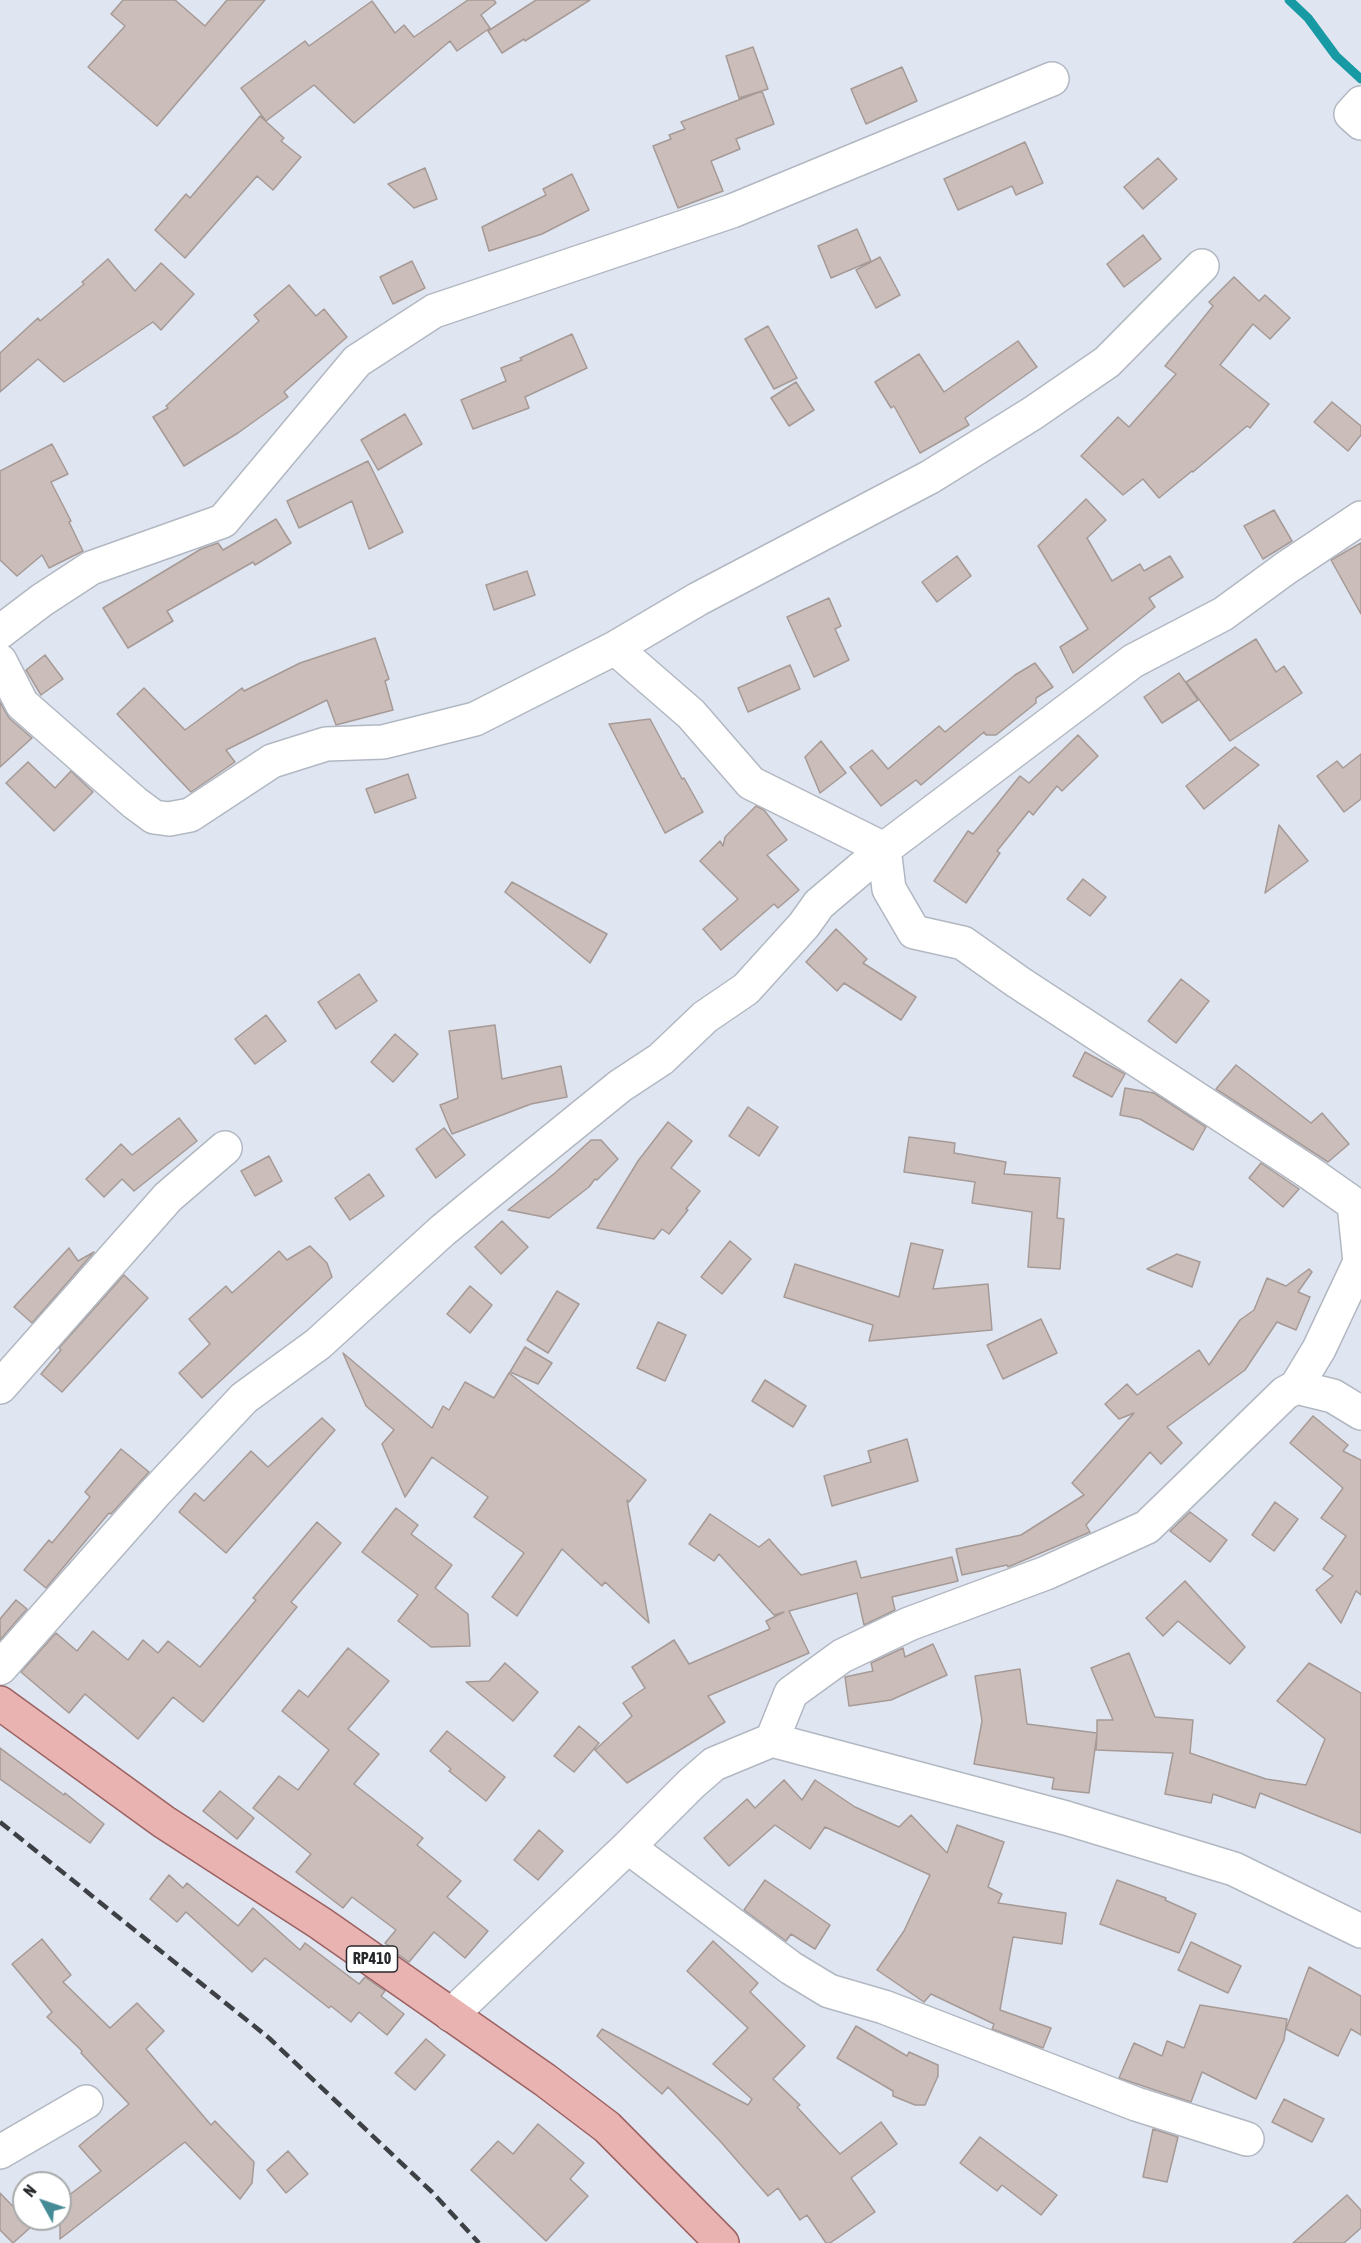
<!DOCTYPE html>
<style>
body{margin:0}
#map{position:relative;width:1361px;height:2243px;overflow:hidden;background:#e0e6f1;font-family:"Asap Condensed",sans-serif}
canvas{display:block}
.north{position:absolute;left:12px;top:2171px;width:60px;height:60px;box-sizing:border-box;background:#fff;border:2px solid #a8a9ab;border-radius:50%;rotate:310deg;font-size:16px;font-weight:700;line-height:24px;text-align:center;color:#26282c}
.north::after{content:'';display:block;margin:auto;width:21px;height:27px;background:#458b96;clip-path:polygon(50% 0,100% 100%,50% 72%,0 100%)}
</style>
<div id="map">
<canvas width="1361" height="2243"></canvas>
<div class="north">N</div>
</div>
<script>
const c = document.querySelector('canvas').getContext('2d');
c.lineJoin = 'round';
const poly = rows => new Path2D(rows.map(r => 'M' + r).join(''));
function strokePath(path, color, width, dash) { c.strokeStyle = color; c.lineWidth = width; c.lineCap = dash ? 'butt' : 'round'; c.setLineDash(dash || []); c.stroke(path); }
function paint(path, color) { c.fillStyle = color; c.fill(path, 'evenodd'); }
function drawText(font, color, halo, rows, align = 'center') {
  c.font = font + ' "Asap Condensed",sans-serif'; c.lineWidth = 4.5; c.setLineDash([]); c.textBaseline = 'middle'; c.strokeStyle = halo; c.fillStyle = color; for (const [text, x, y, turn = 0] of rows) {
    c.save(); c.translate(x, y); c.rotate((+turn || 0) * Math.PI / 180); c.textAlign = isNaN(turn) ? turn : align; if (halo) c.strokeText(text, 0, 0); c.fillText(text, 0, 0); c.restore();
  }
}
strokePath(poly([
 [1289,0,1308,18,1336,56,1361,79]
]), '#189aa5', 9);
const building = poly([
 [123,0,175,0,205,26,227,0,265,0,157,126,88,67,125,26,111,14,123,0],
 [468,0,494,0,496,3,481,15,490,28,457,51,450,41,354,123,314,85,266,121,241,88,305,41,309,46,372,1,395,33,404,25,414,37,468,0],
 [536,0,590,0,525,41,524,39,502,53,488,31,536,0],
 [753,47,768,89,739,98,726,56,753,47],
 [902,67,917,101,866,124,851,89,902,67],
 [762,91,774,124,736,139,740,149,711,161,723,191,678,208,653,146,671,139,669,135,685,129,681,122,762,91],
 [260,116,284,138,281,141,301,157,273,190,257,176,185,258,155,230,186,194,190,198,260,116],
 [1025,142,1043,183,1016,195,1012,186,958,210,944,179,1025,142],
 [1158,158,1177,179,1143,209,1124,187,1158,158],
 [425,168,437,199,414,208,388,184,425,168],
 [572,174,589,210,542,234,489,251,482,227,546,195,543,189,572,174],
 [857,229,871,261,831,278,818,246,857,229],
 [1143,235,1161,259,1124,287,1107,264,1143,235],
 [880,257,900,295,876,308,856,270,880,257],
 [108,259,135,291,161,263,194,294,161,330,153,322,64,382,38,359,0,392,0,353,38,318,40,321,84,284,82,282,108,259],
 [412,261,425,288,393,304,380,277,412,261],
 [1234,277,1259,301,1265,295,1290,318,1270,339,1253,324,1220,365,1269,404,1250,428,1247,426,1193,472,1192,471,1159,498,1143,479,1123,495,1081,456,1118,417,1129,427,1176,374,1165,366,1213,306,1209,302,1234,277],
 [289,285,316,316,324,309,347,337,284,392,288,397,238,433,184,466,153,417,168,408,166,406,259,321,254,315,289,285],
 [768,326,797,378,774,389,745,339,768,326],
 [572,334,587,368,525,397,529,408,473,429,461,400,506,381,501,368,522,360,520,358,572,334],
 [1018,341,1037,367,965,418,969,425,920,453,894,406,891,408,875,382,919,354,944,392,1018,341],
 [796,382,814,410,789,426,771,398,796,382],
 [1332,402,1361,426,1361,435,1348,451,1314,422,1332,402],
 [405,414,422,444,378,470,361,440,405,414],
 [52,444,68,474,51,482,71,521,69,522,83,551,49,568,42,555,17,576,0,560,0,471,52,444],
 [368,461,403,532,369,549,352,501,299,528,287,501,368,461],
 [1086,499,1106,520,1087,538,1112,581,1140,564,1144,571,1170,556,1183,577,1149,598,1155,607,1073,673,1060,647,1088,629,1038,546,1086,499],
 [1274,510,1292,541,1263,559,1244,526,1274,510],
 [276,519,291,543,255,565,253,562,167,611,173,621,128,648,103,608,201,549,218,543,223,550,276,519],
 [1361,543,1361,614,1331,560,1361,543],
 [957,556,971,576,937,602,922,582,957,556],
 [527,571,535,595,494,610,486,585,527,571],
 [829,598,841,626,835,629,849,660,814,677,787,617,829,598],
 [375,638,389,679,385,681,393,710,336,725,327,700,226,750,235,762,191,792,117,714,144,688,185,730,242,688,244,691,300,663,375,638],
 [1256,639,1276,672,1284,666,1302,693,1230,741,1186,682,1256,639],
 [45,655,63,679,41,695,26,670,45,655],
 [1035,663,1053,687,1036,698,1036,703,996,735,986,735,984,732,921,785,916,780,881,806,850,767,872,750,888,769,939,726,945,732,1015,675,1035,663],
 [790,665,800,689,748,712,738,688,790,665],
 [1179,673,1198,700,1162,723,1144,697,1179,673],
 [0,702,9,718,32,738,0,767,0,702],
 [650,719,682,779,684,778,703,812,665,833,609,724,650,719],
 [1078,735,1098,756,1062,791,1057,786,1033,815,1029,811,997,851,1000,853,966,903,934,881,968,831,973,834,1020,776,1029,783,1078,735],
 [821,741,846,773,820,793,805,757,821,741],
 [1235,747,1259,765,1204,809,1186,786,1235,747],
 [1361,754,1361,799,1344,812,1317,776,1337,761,1343,768,1361,754],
 [28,762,55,788,71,771,93,792,54,831,6,783,28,762],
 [408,774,416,798,375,813,366,789,408,774],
 [756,806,764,810,787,840,767,855,799,890,778,908,774,904,721,950,703,929,738,899,700,861,720,841,723,846,725,837,756,806],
 [1279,825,1308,861,1265,893,1279,825],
 [1083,879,1106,897,1090,916,1067,899,1083,879],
 [512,882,607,934,590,963,505,892,512,882],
 [836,929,867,959,863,963,916,997,901,1020,844,983,837,991,806,962,836,929],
 [359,974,377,1001,336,1029,318,1002,359,974],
 [1181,979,1209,1001,1176,1043,1148,1021,1181,979],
 [266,1015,286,1041,255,1064,235,1039,266,1015],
 [495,1025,502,1079,561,1066,567,1097,531,1104,452,1134,440,1105,458,1098,449,1031,495,1025],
 [395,1034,418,1054,393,1082,371,1062,395,1034],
 [1085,1052,1125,1074,1112,1097,1073,1076,1085,1052],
 [1236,1065,1311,1123,1322,1113,1349,1144,1328,1162,1216,1089,1236,1065],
 [1125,1088,1154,1093,1206,1127,1193,1150,1140,1119,1120,1115,1125,1088],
 [748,1107,778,1127,759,1156,729,1136,748,1107],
 [179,1118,197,1141,134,1191,122,1179,104,1197,86,1179,121,1144,132,1155,179,1118],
 [668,1122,692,1141,671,1168,700,1191,686,1209,688,1210,669,1234,662,1229,654,1239,597,1228,638,1161,668,1122],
 [444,1128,465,1155,436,1178,416,1149,444,1128],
 [909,1137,955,1143,954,1153,1006,1162,1004,1174,1060,1178,1057,1218,1064,1219,1060,1269,1028,1267,1032,1212,972,1203,975,1182,904,1172,909,1137],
 [591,1140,601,1140,618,1159,597,1180,595,1179,589,1187,549,1218,508,1210,555,1173,591,1140],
 [269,1156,282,1181,255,1196,241,1171,269,1156],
 [1261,1163,1299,1189,1283,1207,1249,1178,1261,1163],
 [369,1174,384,1196,350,1220,335,1198,369,1174],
 [502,1221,528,1247,501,1274,475,1247,502,1221],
 [730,1241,751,1259,722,1294,701,1277,730,1241],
 [911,1243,943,1250,933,1289,988,1284,992,1330,869,1341,873,1325,784,1297,795,1264,899,1297,911,1243],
 [310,1246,327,1263,332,1277,202,1398,179,1373,210,1344,189,1319,226,1286,232,1293,279,1251,287,1260,310,1246],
 [69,1248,78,1261,94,1252,32,1323,14,1307,69,1248],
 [1177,1254,1200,1262,1192,1287,1147,1269,1177,1254],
 [1309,1269,1312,1272,1298,1292,1310,1297,1296,1330,1277,1322,1245,1370,1167,1427,1182,1443,1161,1464,1150,1452,1086,1525,1090,1532,1008,1567,1007,1565,962,1575,956,1549,1021,1535,1084,1495,1072,1483,1134,1413,1119,1419,1105,1404,1127,1384,1137,1395,1199,1350,1209,1365,1240,1320,1254,1310,1267,1278,1286,1286,1309,1269],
 [124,1275,148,1298,62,1392,41,1374,61,1350,59,1348,124,1275],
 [470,1286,492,1305,470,1333,447,1314,470,1286],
 [557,1291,579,1304,548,1353,527,1340,557,1291],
 [1041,1319,1057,1353,1003,1379,987,1345,1041,1319],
 [658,1322,686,1335,665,1381,637,1368,658,1322],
 [525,1347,552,1363,538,1384,510,1372,525,1347],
 [343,1353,432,1428,443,1406,449,1410,465,1382,494,1398,509,1373,646,1480,629,1502,627,1500,649,1623,605,1582,602,1586,562,1549,517,1616,492,1597,524,1553,474,1517,488,1497,432,1457,405,1497,382,1444,394,1430,366,1406,343,1353],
 [765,1380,806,1406,793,1427,752,1401,765,1380],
 [1313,1416,1348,1445,1343,1451,1361,1460,1361,1595,1356,1591,1341,1623,1316,1590,1333,1576,1323,1569,1346,1536,1321,1518,1343,1488,1290,1443,1313,1416],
 [322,1418,335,1430,226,1553,179,1512,195,1493,204,1501,251,1451,268,1467,322,1418],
 [907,1439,918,1481,832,1506,824,1476,871,1462,868,1451,907,1439],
 [121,1449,149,1472,111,1514,109,1513,46,1588,24,1570,49,1540,52,1543,90,1497,85,1492,121,1449],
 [1275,1502,1298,1519,1274,1551,1252,1535,1275,1502],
 [396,1508,418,1525,411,1534,452,1565,435,1588,468,1614,470,1646,431,1647,398,1621,418,1595,362,1552,396,1508],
 [1190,1512,1227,1540,1210,1562,1170,1531,1190,1512],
 [710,1514,759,1547,769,1539,801,1575,856,1561,861,1578,952,1557,958,1581,892,1597,895,1610,864,1625,857,1593,789,1611,809,1653,708,1696,725,1722,627,1783,595,1750,632,1716,623,1703,645,1688,632,1667,674,1640,689,1664,770,1629,766,1621,784,1612,774,1615,719,1554,714,1561,689,1544,710,1514],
 [317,1522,341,1543,291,1602,297,1607,203,1722,173,1697,138,1739,85,1694,69,1713,21,1672,56,1633,77,1651,93,1631,128,1660,143,1640,158,1653,168,1641,200,1667,256,1600,253,1598,317,1522],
 [1185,1581,1245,1647,1230,1664,1178,1621,1163,1636,1146,1618,1185,1581],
 [16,1600,27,1609,0,1640,0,1619,16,1600],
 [933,1644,947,1675,891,1700,849,1706,845,1677,873,1671,871,1663,903,1648,905,1657,933,1644],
 [348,1648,389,1681,348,1729,379,1754,354,1784,423,1838,417,1845,461,1881,447,1897,488,1931,465,1958,434,1932,409,1962,389,1948,390,1947,385,1943,396,1930,352,1897,343,1908,296,1872,311,1854,253,1808,279,1776,298,1790,329,1750,282,1711,299,1690,308,1697,348,1648],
 [1129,1653,1155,1717,1193,1720,1190,1753,1266,1779,1306,1785,1325,1739,1277,1701,1309,1663,1361,1693,1361,1833,1260,1793,1255,1808,1213,1794,1211,1803,1165,1794,1173,1753,1096,1750,1097,1734,1089,1793,1052,1789,1054,1778,974,1764,982,1721,975,1676,1020,1669,1027,1724,1097,1733,1097,1720,1113,1720,1091,1668,1129,1653],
 [505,1663,538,1692,513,1721,466,1682,489,1681,505,1663],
 [579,1726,599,1743,574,1772,554,1756,579,1726],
 [447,1731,505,1777,486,1801,449,1771,451,1769,430,1751,447,1731],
 [0,1748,64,1795,65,1793,104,1824,90,1843,0,1779,0,1748],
 [784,1780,802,1800,815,1780,855,1807,899,1827,911,1815,947,1853,957,1825,1004,1842,988,1887,1002,1894,998,1903,1066,1913,1062,1944,1013,1937,1000,2010,1051,2028,1043,2048,992,2029,994,2024,931,1994,924,2002,877,1970,904,1931,930,1875,825,1827,810,1849,775,1825,729,1866,704,1838,747,1799,755,1808,784,1780],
 [220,1791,254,1818,237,1839,203,1811,220,1791],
 [539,1830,563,1851,538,1880,514,1860,539,1830],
 [169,1875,183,1888,187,1883,238,1926,253,1908,300,1950,305,1943,359,1984,365,1977,385,1991,381,1996,404,2014,387,2035,359,2012,351,2022,331,2006,329,2008,265,1958,252,1972,186,1912,177,1922,150,1899,169,1875],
 [765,1880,830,1925,815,1949,791,1934,786,1941,744,1910,765,1880],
 [1117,1880,1166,1898,1165,1900,1196,1914,1179,1953,1100,1924,1117,1880],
 [42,1939,71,1975,63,1982,110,2028,137,2003,164,2031,146,2049,211,2125,215,2121,254,2162,252,2183,240,2199,185,2142,60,2239,60,2202,101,2171,79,2146,129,2104,81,2053,82,2051,47,2017,52,2012,12,1964,42,1939],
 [713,1941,758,1983,750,1992,805,2046,773,2079,800,2105,797,2107,840,2154,881,2122,897,2144,851,2178,875,2212,830,2243,826,2243,807,2215,800,2220,778,2188,768,2196,720,2141,668,2087,662,2094,597,2036,602,2029,748,2105,752,2099,713,2064,748,2028,687,1971,713,1941],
 [1191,1942,1241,1966,1228,1993,1178,1970,1191,1942],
 [1309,1967,1361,1996,1361,2035,1351,2029,1338,2056,1286,2029,1309,1967],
 [1200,2005,1287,2019,1284,2040,1256,2099,1202,2072,1191,2102,1119,2078,1134,2043,1162,2056,1167,2041,1184,2048,1200,2005],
 [856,2026,907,2056,909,2052,938,2065,938,2076,925,2105,915,2105,893,2096,893,2091,837,2058,856,2026],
 [426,2039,445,2055,415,2090,395,2073,426,2039],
 [1284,2099,1324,2119,1312,2142,1272,2122,1284,2099],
 [538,2124,584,2163,570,2179,588,2196,546,2241,471,2170,498,2141,513,2154,538,2124],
 [1153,2129,1178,2137,1167,2182,1143,2177,1153,2129],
 [980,2137,1057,2195,1041,2215,1002,2185,997,2191,960,2163,980,2137],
 [288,2151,308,2174,286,2193,267,2170,288,2151],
 [0,2193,32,2226,13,2243,0,2230,0,2193],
 [1347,2195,1361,2210,1361,2228,1344,2243,1293,2243,1347,2195]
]);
paint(building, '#cabdba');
strokePath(building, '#a69a97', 1.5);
const minor = poly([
 [1361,103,1351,114,1361,123],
 [0,632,42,600,91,568,223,521,357,361,434,311,732,211,1052,79],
 [615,648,691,714,751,783,884,849,889,889,914,932,963,943,1018,982,1307,1171,1354,1204,1360,1262,1319,1349,1296,1387,1285,1393,1147,1527,1046,1573,909,1624,842,1656,791,1693,772,1740],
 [0,661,22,704,135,803,154,817,169,819,190,815,272,761,326,744,383,742,475,719,615,648,698,599,930,477,1033,413,1107,362,1202,266],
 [0,1387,168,1197,225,1148],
 [1296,1387,1333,1396,1361,1413],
 [0,1668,154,1494,244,1398,318,1344,442,1231,487,1194,620,1086,661,1059,705,1017,746,989,804,925,819,904,884,849,1133,661,1223,614,1286,568,1361,518],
 [628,1847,791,1968,829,1991,884,2007,1136,2104,1247,2139],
 [451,2015,628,1847,691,1784,714,1764,772,1740,1066,1818,1234,1869,1361,1931],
 [0,2152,86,2102]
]);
const primary = poly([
 [0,1703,164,1822,320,1923,545,2080,607,2127,722,2243]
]);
strokePath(minor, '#b2b8c2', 36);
strokePath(primary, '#9b6161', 36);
strokePath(minor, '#fff', 33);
strokePath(primary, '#e9b3b2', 33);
strokePath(poly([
 [0,1822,269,2038,432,2192,479,2243]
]), '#3d4045', 4.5, [12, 6]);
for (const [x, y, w] of [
 [372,1959,51]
]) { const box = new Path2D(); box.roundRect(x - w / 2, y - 13, w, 26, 4.5); c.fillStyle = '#fff'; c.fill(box); strokePath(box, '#26282c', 1.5); }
drawText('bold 16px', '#26282c', null, [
 ["RP410",372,1959]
]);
</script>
